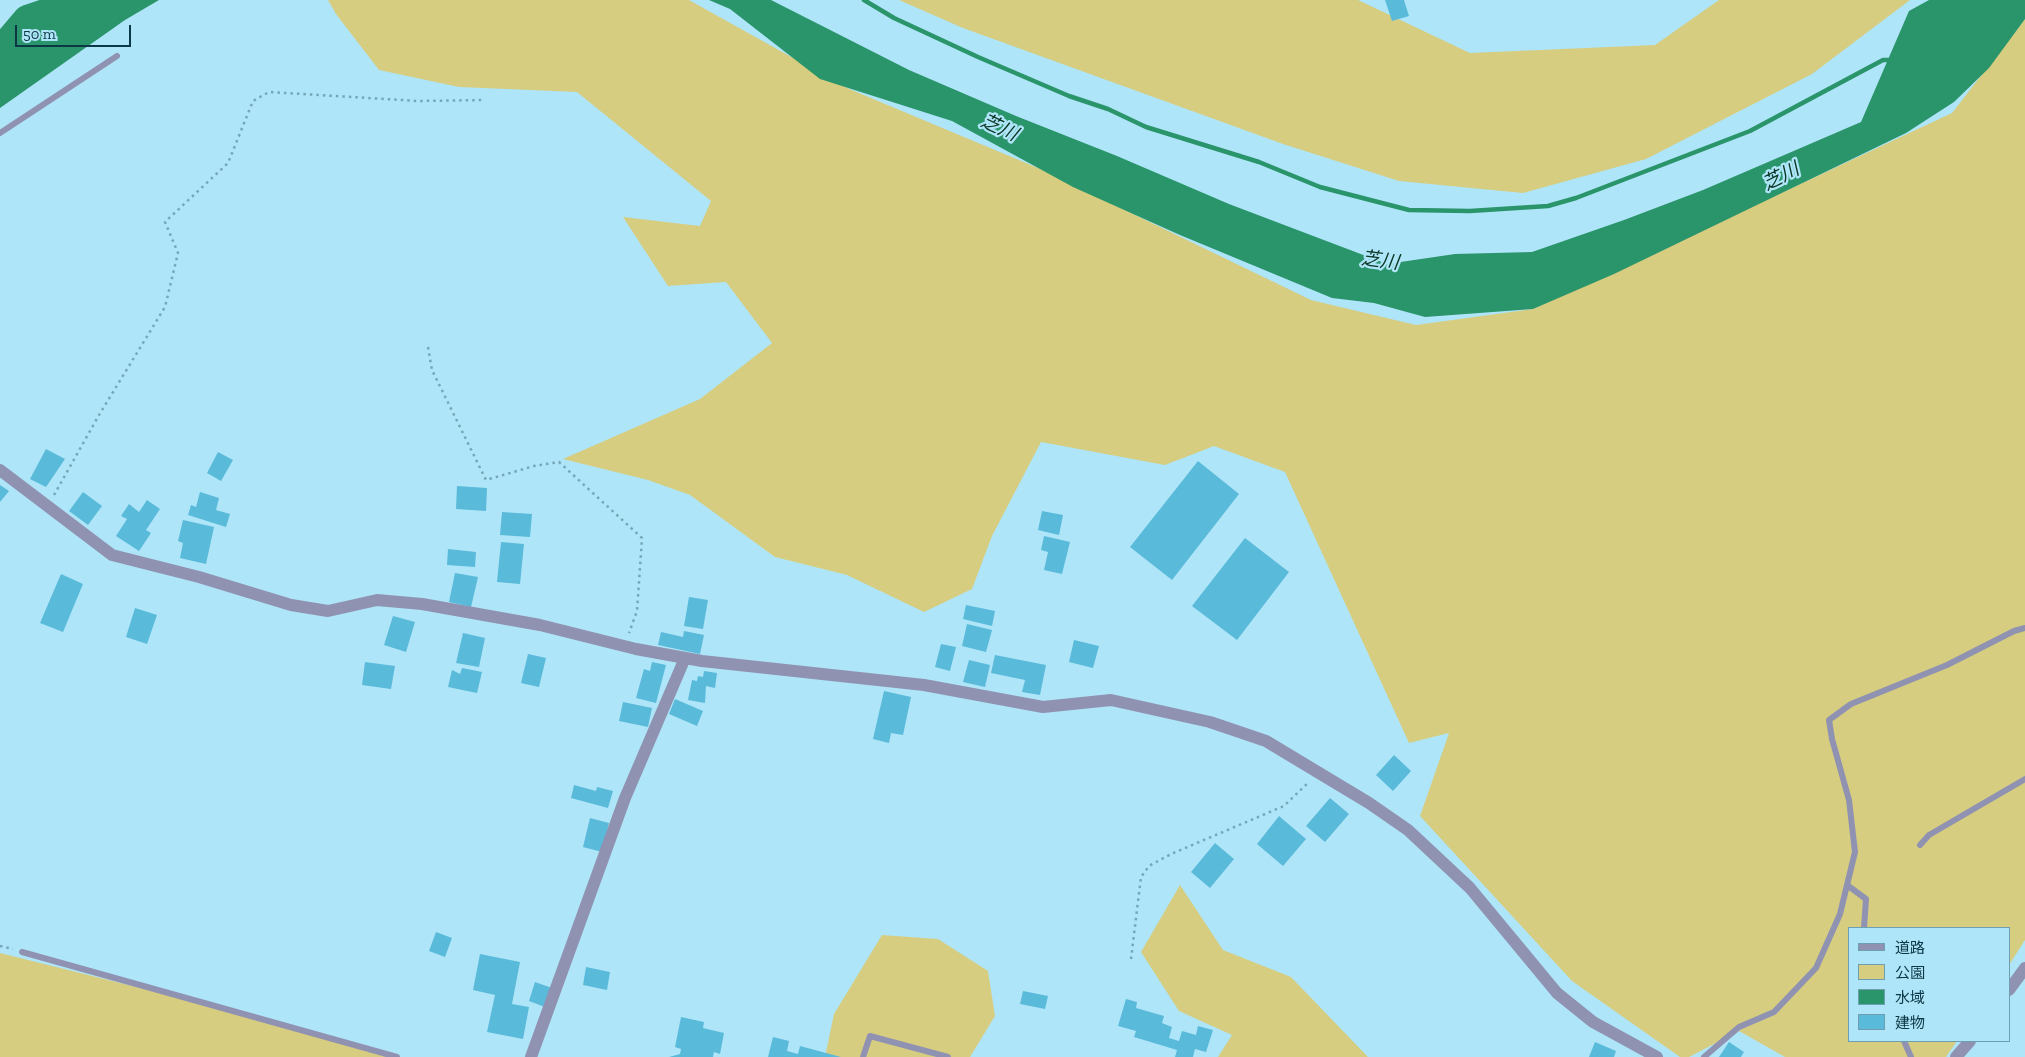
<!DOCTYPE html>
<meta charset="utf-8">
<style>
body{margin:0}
#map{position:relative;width:2025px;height:1057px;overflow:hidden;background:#afe5f8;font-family:"Zilla Slab","Noto Sans JP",serif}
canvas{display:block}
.legend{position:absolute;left:1848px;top:927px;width:162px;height:115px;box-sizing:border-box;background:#afe5f8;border:1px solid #6e9fb0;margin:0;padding:6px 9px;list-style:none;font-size:15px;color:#0c3744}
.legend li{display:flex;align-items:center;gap:10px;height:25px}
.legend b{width:25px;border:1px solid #6e9fb0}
.scale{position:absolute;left:15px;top:25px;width:116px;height:22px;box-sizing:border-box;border:2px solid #0c3744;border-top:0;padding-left:6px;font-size:15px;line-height:18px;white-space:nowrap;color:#0c3744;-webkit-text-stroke:4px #afe5f8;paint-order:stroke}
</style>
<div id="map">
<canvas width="2025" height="1057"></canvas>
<ul class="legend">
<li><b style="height:6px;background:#9092b1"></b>道路</li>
<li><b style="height:14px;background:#d6cd81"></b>公園</li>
<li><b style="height:14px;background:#2a946a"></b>水域</li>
<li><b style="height:14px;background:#59bada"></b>建物</li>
</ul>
<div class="scale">50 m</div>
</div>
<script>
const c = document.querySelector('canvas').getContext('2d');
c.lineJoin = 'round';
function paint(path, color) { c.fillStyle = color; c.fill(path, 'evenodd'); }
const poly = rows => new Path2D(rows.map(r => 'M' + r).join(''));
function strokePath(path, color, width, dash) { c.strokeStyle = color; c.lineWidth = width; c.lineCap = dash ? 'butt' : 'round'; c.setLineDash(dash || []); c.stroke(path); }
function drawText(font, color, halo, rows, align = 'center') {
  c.font = font + ' "Zilla Slab","Noto Sans JP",serif'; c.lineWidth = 4.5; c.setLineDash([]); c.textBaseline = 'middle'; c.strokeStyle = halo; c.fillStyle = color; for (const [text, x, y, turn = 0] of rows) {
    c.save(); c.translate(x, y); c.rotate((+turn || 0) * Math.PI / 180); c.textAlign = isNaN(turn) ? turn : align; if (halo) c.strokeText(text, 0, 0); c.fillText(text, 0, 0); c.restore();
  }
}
paint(poly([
 [328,0,689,0,847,88,1038,168,1311,300,1416,325,1533,309,1952,113,2025,19,2025,940,2009,965,2009,928,1849,928,1849,1041,1957,1041,1946,1057,1785,1057,1739,1031,1689,1057,1680,1057,1572,981,1420,816,1449,733,1409,743,1285,472,1214,446,1165,465,1041,442,992,536,972,589,924,612,847,575,775,557,690,495,648,480,563,459,700,399,772,343,726,282,668,286,623,217,700,226,711,201,577,92,459,87,379,70,336,14],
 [899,0,1358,0,1470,53,1655,45,1719,0,1910,0,1812,74,1646,159,1523,193,1399,181,1283,144,963,28],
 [1180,885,1223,950,1291,977,1368,1057,1218,1057,1232,1035,1179,1011,1141,952],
 [882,935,938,939,988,971,995,1016,970,1057,825,1057,834,1014],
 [0,953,229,1010,397,1057,0,1057]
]), '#d6cd81');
paint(poly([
 [66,0,159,0,125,20,0,108,0,58],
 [709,0,771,0,909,70,1016,116,1117,156,1229,204,1387,264,1455,254,1532,252,1624,220,1703,190,1861,122,1909,11,1929,0,2025,0,2025,19,1989,68,1954,102,1906,133,1614,274,1533,309,1425,317,1374,303,1332,298,1180,235,1073,187,952,121,820,79,730,9]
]), '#2a946a');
strokePath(poly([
 [864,0,894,18,978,57,1069,96,1108,109,1146,127,1259,162,1320,187,1409,210,1470,211,1548,206,1576,198,1750,131,1883,60,1893,60]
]), '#2a946a', 4.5);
strokePath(poly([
 [0,51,27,19,83,0]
]), '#2a946a', 28);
paint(poly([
 [1385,0,1404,0,1409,16,1392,21],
 [46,449,65,459,46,487,30,479],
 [218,452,233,460,221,481,207,473],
 [1198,461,1239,494,1172,580,1130,547],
 [0,485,9,491,0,502],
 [457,486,487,488,486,511,456,509],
 [83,492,102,506,88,525,69,511],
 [200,492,219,498,216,510,230,514,226,527,188,515,191,505,196,507],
 [147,500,160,509,146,530,151,533,139,551,116,536,127,519,121,516,129,504,139,512],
 [1042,511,1063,515,1059,535,1038,530],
 [502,512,532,514,530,537,500,535],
 [183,520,214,527,206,564,180,558,183,543,178,541],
 [1044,536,1070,542,1062,574,1044,570,1048,552,1041,550],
 [1245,538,1289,572,1237,640,1192,606],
 [501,542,524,544,520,584,497,582],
 [448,549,476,552,475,567,447,565],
 [455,573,478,577,471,607,449,602],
 [61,574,83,584,63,632,40,623],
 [689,597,708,600,703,629,684,626],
 [966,605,995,611,992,626,963,619],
 [135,608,157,615,147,644,126,637],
 [393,616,415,622,406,652,384,645],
 [967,624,992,630,986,652,962,646],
 [684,631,704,635,700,654,658,645,661,632,683,637],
 [463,633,485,638,479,667,456,663],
 [1074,640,1099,646,1093,668,1069,662],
 [941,644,956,647,950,671,935,667],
 [528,654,546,658,539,687,521,683],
 [995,655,1046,665,1040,695,1022,692,1025,680,991,673],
 [969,660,990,665,985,687,963,682],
 [365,662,395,666,391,689,362,685],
 [652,662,666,665,656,703,636,698,644,669,650,671],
 [462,668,482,672,477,693,448,687,452,670,460,674],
 [704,671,717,673,715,688,706,686,705,703,688,700,692,680,697,681,698,676,703,677],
 [884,691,911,697,903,735,891,733,889,743,873,739],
 [675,699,703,711,697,726,669,714],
 [623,702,652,708,648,727,619,721],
 [1394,755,1411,771,1393,791,1376,775],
 [574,785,596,791,597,787,613,791,608,808,571,798],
 [1330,798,1349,814,1325,842,1306,826],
 [1279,816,1306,839,1283,866,1257,844],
 [590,818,609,823,602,852,583,847],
 [1215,843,1234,859,1210,888,1191,872],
 [436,932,452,938,445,957,429,951],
 [480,954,520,962,512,1004,529,1007,523,1039,487,1032,495,995,473,990],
 [586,967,610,972,607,990,583,985],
 [535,982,552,988,545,1007,529,1001],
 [1023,991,1048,996,1045,1009,1020,1004],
 [1126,999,1137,1002,1136,1008,1164,1016,1162,1023,1172,1027,1169,1038,1179,1041,1182,1031,1196,1035,1198,1026,1213,1030,1206,1052,1195,1049,1193,1057,1175,1057,1177,1050,1134,1037,1136,1031,1118,1026],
 [681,1017,704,1022,703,1028,724,1033,720,1054,714,1052,713,1057,669,1057,680,1054,681,1049,675,1047],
 [773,1037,789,1041,787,1051,798,1054,800,1046,841,1057,768,1057],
 [1595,1042,1616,1051,1614,1057,1589,1057],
 [1729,1042,1744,1052,1741,1057,1719,1057]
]), '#59bada');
strokePath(poly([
 [428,347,432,370,486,480,534,466,559,462,642,538,637,611,629,633],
 [54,495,99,415,165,307,178,253,165,222,228,163,253,101,269,92,418,101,485,100],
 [0,946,13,949],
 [1131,959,1141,877,1149,866,1171,854,1284,806,1309,782]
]), '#75a7b7', 2.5, [2.5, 4]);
strokePath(poly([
 [0,133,117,56],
 [1920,845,1929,835,2025,779],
 [1847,885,1866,899,1864,928],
 [22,952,397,1057],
 [1904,1041,1911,1057],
 [863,1057,870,1036,948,1057],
 [1704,1057,1739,1027,1774,1012,1816,968,1840,914,1855,852,1849,800,1832,739,1829,720,1851,704,1947,665,2014,631,2025,628]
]), '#9092b1', 6);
strokePath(poly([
 [0,470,112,555,199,577,291,605,328,611,377,600,422,604,540,625,636,649,702,661,924,685,1043,707,1111,700,1210,722,1266,741,1369,803,1408,830,1470,888,1557,993,1593,1022,1657,1057],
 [2009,990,2025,968],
 [531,1057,625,798,685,658],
 [1956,1057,1970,1041]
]), '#9092b1', 12);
drawText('italic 19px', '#0b3826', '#afe5f8', [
 ["芝川",999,128,25],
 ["芝川",1781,177,-27],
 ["芝川",1380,261,7]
]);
</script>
